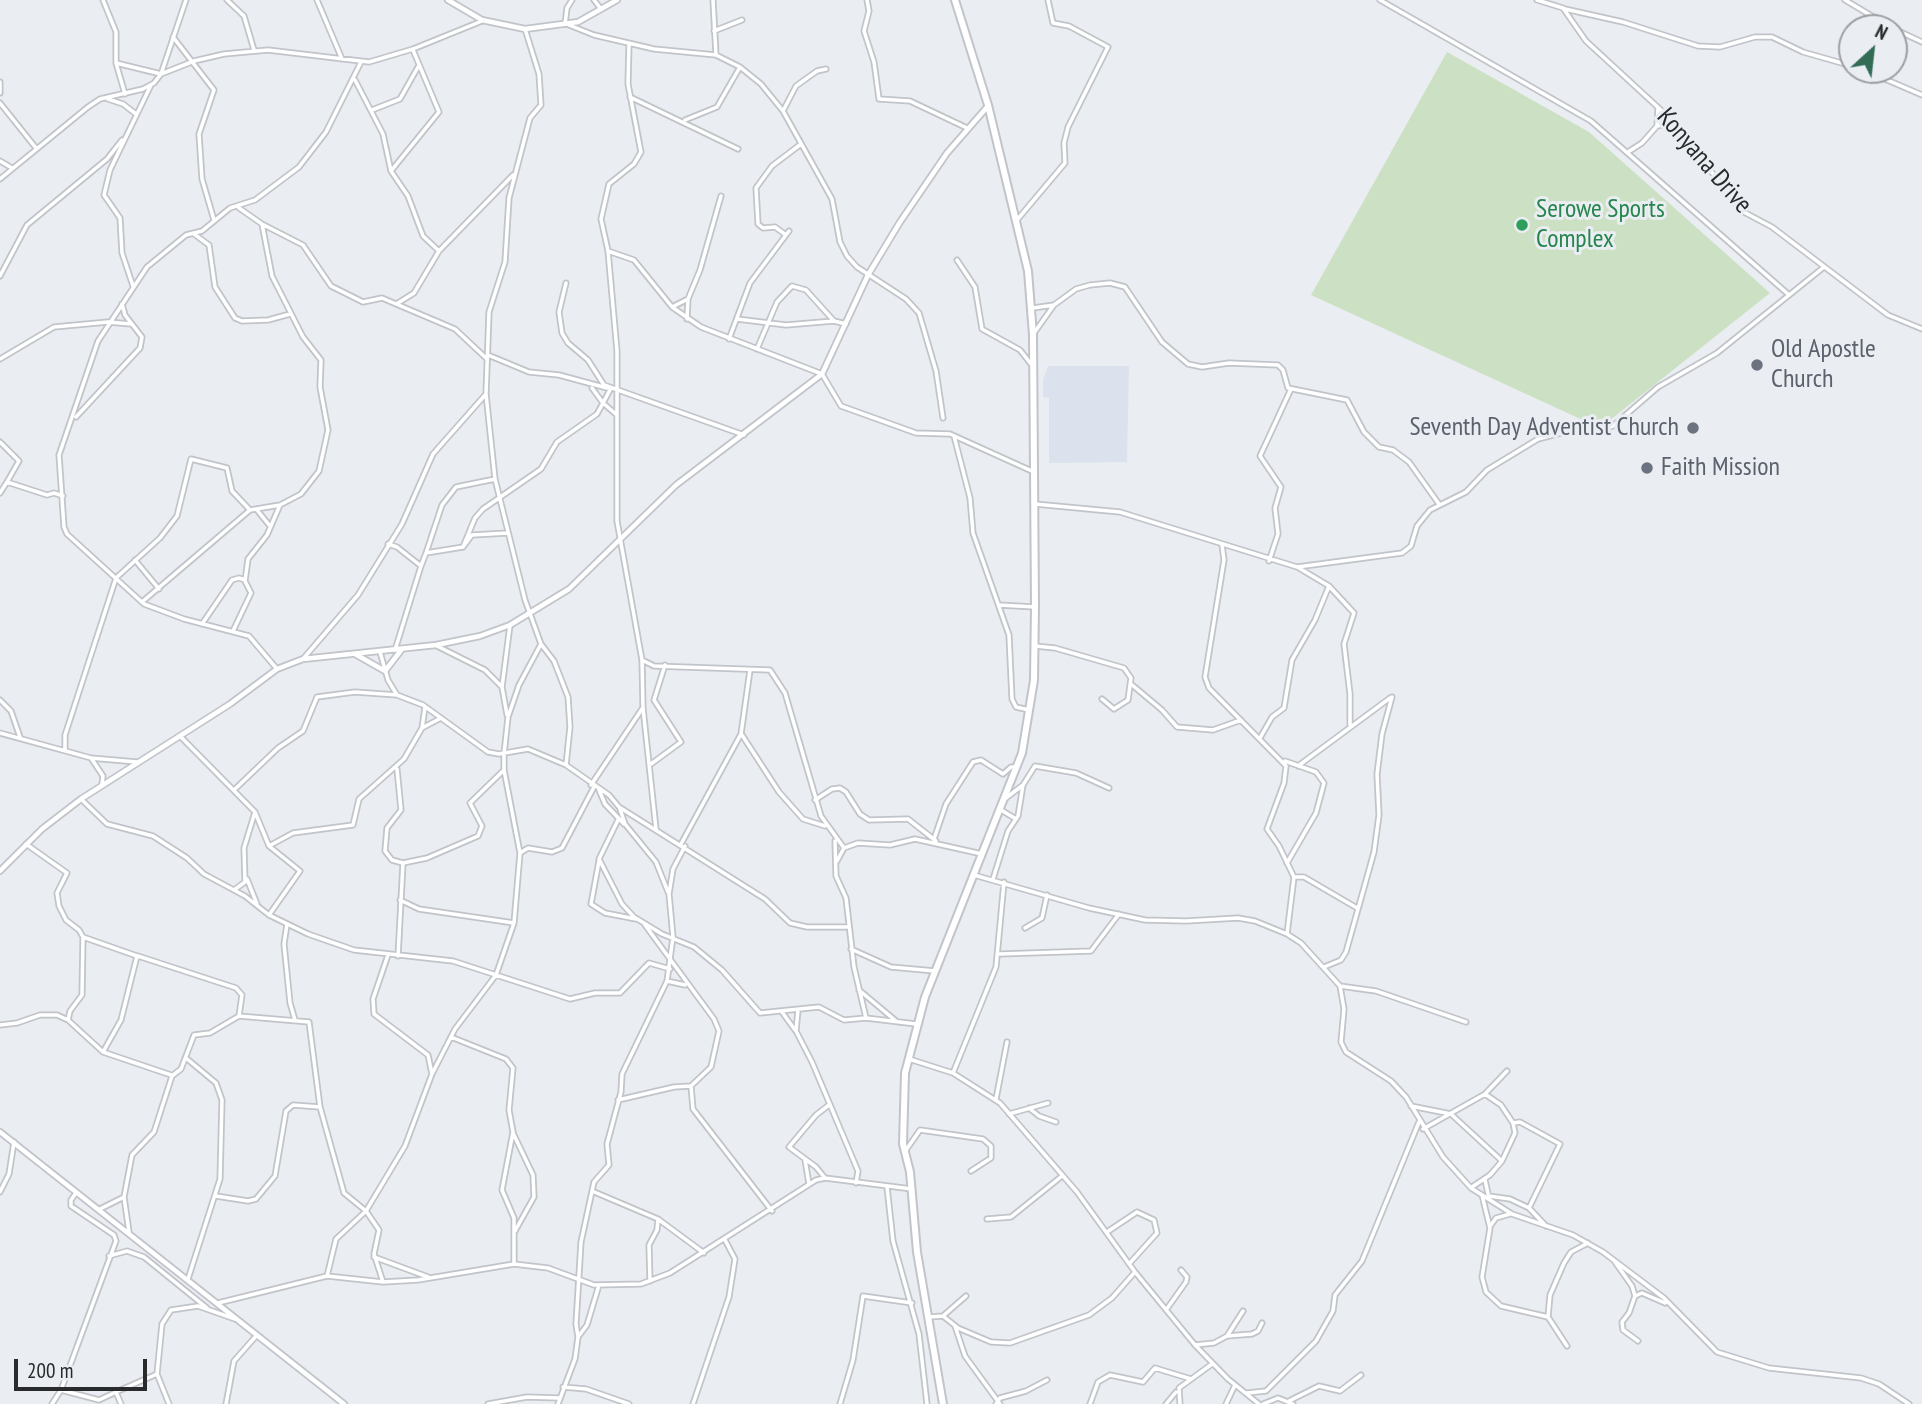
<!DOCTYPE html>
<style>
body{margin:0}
#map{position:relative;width:1922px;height:1404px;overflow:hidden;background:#eaedf2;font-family:"PT Sans Narrow",sans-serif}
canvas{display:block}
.north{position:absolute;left:1838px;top:14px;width:70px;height:70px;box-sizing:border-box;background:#eaedf2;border:2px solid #9d9fa3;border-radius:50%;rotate:27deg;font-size:19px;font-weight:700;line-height:28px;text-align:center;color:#292a2c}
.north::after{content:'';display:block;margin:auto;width:24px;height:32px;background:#326c55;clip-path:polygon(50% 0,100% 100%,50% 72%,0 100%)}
.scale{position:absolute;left:14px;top:1359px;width:133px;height:32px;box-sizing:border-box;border:4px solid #292a2c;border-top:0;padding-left:9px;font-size:21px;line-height:24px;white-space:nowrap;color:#292a2c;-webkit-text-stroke:5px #eaedf2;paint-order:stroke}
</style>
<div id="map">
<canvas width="1922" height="1404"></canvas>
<div class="north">N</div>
<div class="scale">200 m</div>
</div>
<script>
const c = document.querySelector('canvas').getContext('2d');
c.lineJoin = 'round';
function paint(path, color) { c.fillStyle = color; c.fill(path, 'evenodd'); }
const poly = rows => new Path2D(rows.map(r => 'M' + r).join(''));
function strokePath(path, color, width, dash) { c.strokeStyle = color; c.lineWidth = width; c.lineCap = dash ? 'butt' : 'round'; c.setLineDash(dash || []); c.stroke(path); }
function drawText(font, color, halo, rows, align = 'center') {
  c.font = font + ' "PT Sans Narrow",sans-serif'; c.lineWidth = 6; c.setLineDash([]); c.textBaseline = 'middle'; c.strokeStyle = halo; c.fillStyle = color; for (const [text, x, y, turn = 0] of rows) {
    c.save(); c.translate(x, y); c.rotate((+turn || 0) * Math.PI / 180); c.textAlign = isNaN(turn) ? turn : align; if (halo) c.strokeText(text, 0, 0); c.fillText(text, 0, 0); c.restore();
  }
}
paint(poly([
 [1048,366,1129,366,1127,462,1049,463,1049,398,1043,397,1043,380]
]), '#dbe2ee');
paint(poly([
 [1447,52,1589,132,1770,293,1600,428,1311,295]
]), '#cce1c3');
const minor = poly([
 [103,0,116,32,116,63,125,94],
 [227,0,244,16,254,50],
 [317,0,342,59],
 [594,0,601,9],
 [713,0,716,55],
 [867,0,869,11,864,31,874,62,879,99,910,101,967,128],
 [1380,0,1591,121,1788,294],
 [1537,0,1563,8,1586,41,1675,123,1740,210,1772,227,1888,315,1922,329],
 [1845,0,1892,28],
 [1565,9,1623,22,1698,46,1720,47,1755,37,1772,37,1803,52,1852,66],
 [565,24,567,8,572,0],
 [569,25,594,35,654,49,716,55,740,67,761,84,783,111,832,199,840,242,847,256,857,267,906,299,919,313,936,371,943,418],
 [1894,29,1922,42],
 [714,31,742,20],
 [173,37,214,90,199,134,202,179,214,220],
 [629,43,628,84,641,152,634,164,609,184,601,219,608,251,617,351,617,521,642,660,643,708,656,829],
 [116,63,161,74,194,61,224,54,268,50,369,62,413,49,482,21],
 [1864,70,1922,95],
 [355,80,383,134,391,171,408,196,423,236,439,251],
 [0,82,0,93],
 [630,97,738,149],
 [108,99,123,104,136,114],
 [0,103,36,148],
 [372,110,400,99,418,67],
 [783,111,796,86,817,71,826,69],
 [685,120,717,107,740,67],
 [1657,126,1675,123],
 [1628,152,1642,143,1657,126,1658,108],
 [0,161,12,168],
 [391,171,439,112,413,50],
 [0,179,88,107,100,99,143,89,154,83,161,74,186,0],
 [239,208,262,224,303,245,331,286,363,302,382,298,455,329,487,359],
 [1017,220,1065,163,1064,143,1068,127,1108,47,1069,26,1053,23,1048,0],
 [194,234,209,245,215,287,235,318,242,321,268,320,290,314],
 [786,235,775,227,763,228,758,224,756,188,772,166,801,144],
 [608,251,634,260,672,307,701,327,822,374,841,406,916,433,950,434,1034,472],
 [957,260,975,287,982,329,1020,350,1031,364],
 [0,276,27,225,107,159,122,140],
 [566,283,559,312,562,333,568,343,588,360,604,385,744,435],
 [133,286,122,253,120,218,104,195,110,170,151,85],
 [398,303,414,293,439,251,513,175],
 [672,307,688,299],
 [1033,308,1054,305,1076,289,1090,285,1110,283,1125,287,1162,342,1188,364,1202,367,1229,363,1278,365,1283,370,1288,388,1347,400,1364,432,1379,447,1393,450,1409,462,1439,504],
 [687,319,688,299,700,270,721,196],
 [737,319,786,325,834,321,846,324],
 [1034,333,1054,305],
 [729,339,750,283,789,231],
 [757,349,777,302,792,286,806,290,834,321],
 [488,355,529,372,559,375,607,388],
 [0,359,54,327,108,322,131,324],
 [592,388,603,403],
 [603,403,611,388],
 [76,417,140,348,142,337,125,315,122,304],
 [954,436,970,498,973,533,1009,635,1012,699,1016,707,1029,710],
 [0,442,19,461,7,482],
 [0,493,7,482,47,495,54,493,63,496],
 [1035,504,1120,512,1297,567,1402,553,1411,546,1417,526,1430,510,1466,492,1487,470,1538,439,1576,429,1597,431,1613,426,1658,387,1717,353,1824,267],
 [257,510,270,526],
 [388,544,397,547,421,566,426,553,463,547,472,535,508,533],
 [1222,545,1224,560,1205,677,1209,688,1286,766,1284,783,1267,829,1279,846,1294,877,1287,934],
 [463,547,475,518,483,509,541,469,557,442,597,414,603,403,617,415],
 [426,553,442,505,456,487,495,479],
 [135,560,159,589],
 [1269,561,1278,534,1275,508,1281,487,1260,456,1291,389],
 [1299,568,1329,586,1354,613,1344,644,1350,694,1350,725],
 [142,602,250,510,280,505],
 [999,605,1035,607],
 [202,624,232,580,239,578,245,580],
 [233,631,251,593,245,581,248,559,267,535,280,505,301,494,319,471,328,430,320,387,321,360,303,337,272,276,262,224],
 [541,644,554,661,568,697,570,727,566,765],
 [437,646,485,670,502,687],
 [1035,646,1055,648,1124,668,1131,678,1128,700,1114,709,1102,699],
 [395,650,421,566],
 [380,652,388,680,397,695,423,705,488,752,499,754,528,749,566,765,609,795,619,807,765,899,790,923,807,927,847,927],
 [303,659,358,595,402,524,433,454,486,394],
 [642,660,654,666,770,670,785,693,821,816,844,848],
 [277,669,249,636,184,619,144,604,67,534,64,527,59,455,98,341,147,267,186,235,202,231,230,208,255,200,299,167,326,132,361,62],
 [1131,684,1162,710,1177,727,1213,730,1241,720],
 [0,700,11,711,20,737],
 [507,715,502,687,510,625],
 [422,728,441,718],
 [0,733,91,758,137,762],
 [742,735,779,792,803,819,825,826],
 [180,736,255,812,269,846,293,833,353,825,359,799,404,759,422,728,425,707],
 [1260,738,1272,717,1284,708,1292,660,1315,620,1329,586],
 [65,750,65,735,116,578,160,538,177,516,191,459,227,468,232,491,250,510],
 [91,758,103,776,102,784],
 [1285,761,1316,772,1324,783,1316,813,1287,863],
 [651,764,681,742,654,700,665,665],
 [1298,766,1390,698],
 [397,769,401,810,387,828,385,851,392,860,403,863,427,858,478,836,482,826,470,803,504,770],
 [591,785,642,709],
 [234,790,278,748,303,731,317,697,355,692,397,695],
 [599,790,605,804,624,824],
 [1006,798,1023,785],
 [81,799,107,824,153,836,187,858,204,874,245,896,269,915,308,934,354,950,453,961,570,999,595,993,620,993,649,963,670,969],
 [815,800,832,789,840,788,846,792,860,814,869,820,908,819,936,841],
 [620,809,625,824,656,862,668,892],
 [1001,810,1016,819],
 [618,820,599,859,622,904,634,917,662,934,694,947,722,970,760,1013,819,1007,844,1020,866,1018],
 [934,839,946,804,973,762,981,760,1003,774,1011,767,1016,767],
 [835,841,836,876,846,898,854,967,866,1018,916,1024],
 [26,844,67,873,57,893,59,906,66,920,79,930,83,937,82,995,70,1011,68,1020],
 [681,844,741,734,750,670],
 [520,853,528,848,552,852,562,848,594,787],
 [599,861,591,904,605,913,636,919],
 [837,861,844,848,858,843,890,845,915,839,982,854],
 [974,875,1089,908,1145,920,1186,921,1238,918,1255,921,1287,934,1301,943,1340,986,1344,1009,1341,1042,1346,1052,1391,1081,1406,1097,1443,1157,1471,1188,1512,1214,1573,1235,1603,1252,1664,1298,1717,1352,1769,1368,1861,1378,1879,1384,1909,1404],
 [1294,877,1304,877,1357,908],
 [247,879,257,904],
 [993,879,1008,831,1018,816,1023,785,1035,766,1076,773,1109,788],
 [234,890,245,882,244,848,255,812],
 [400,900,419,909,514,923],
 [269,915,300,871,269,846],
 [287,924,284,944,290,1003,295,1020],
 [645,925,714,1019,719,1031,711,1067,691,1086,693,1109,772,1211],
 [1025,928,1042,918,1047,895],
 [83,937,137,956,121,1020,103,1052],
 [851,949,891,967,935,971],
 [1000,954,1091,951,1119,914],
 [388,955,373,999,374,1014,428,1055,432,1074,455,1029,496,975,514,923,520,853,504,770,504,754,508,717,519,685,541,644,525,600,495,479,486,394,489,312,505,262,509,198,530,118,541,105,539,74,525,29],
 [138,956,236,988,242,995,239,1016],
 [398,956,403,863],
 [1324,967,1341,960,1346,952,1374,852,1379,815,1377,774,1382,734,1392,697],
 [667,981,685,985],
 [1340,986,1376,991,1466,1022],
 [859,990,896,1021],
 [798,1010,796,1031,812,1062,858,1171,856,1183],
 [782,1012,795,1030],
 [0,1025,17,1023,40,1015,57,1015,68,1020,103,1052,171,1075],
 [451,1037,506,1059,513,1068,509,1110,513,1132,502,1190,514,1218,514,1264],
 [186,1058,216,1083,222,1100,220,1179,188,1279],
 [909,1059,953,1073,1000,1103,1077,1192,1135,1272,1195,1345,1228,1379,1259,1404],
 [953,1073,996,967,1004,882],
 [996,1099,1007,1042],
 [618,1100,674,1087,691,1086],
 [1411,1106,1451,1114,1502,1161],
 [1029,1108,1039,1116,1056,1122],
 [1009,1114,1048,1103],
 [1513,1123,1520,1122,1560,1144,1529,1208],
 [1423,1129,1485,1094,1507,1071],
 [513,1133,533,1175,534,1197,515,1231],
 [906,1150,920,1130,983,1139,991,1146,991,1158,971,1171],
 [805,1160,809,1184],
 [825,1178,816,1167,789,1147,816,1115,829,1105],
 [1485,1180,1489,1198],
 [887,1187,893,1241,919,1334,927,1404],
 [1472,1187,1490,1175,1502,1161,1515,1133,1513,1123,1501,1105,1485,1094],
 [592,1191,658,1219,704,1253],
 [0,1192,9,1174,14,1142],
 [1482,1195,1490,1228,1482,1277,1486,1292,1501,1306,1548,1317,1567,1346],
 [216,1196,248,1201,256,1199,275,1176,286,1111,293,1105,320,1107],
 [1489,1196,1510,1199,1529,1208,1546,1226],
 [100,1209,124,1197],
 [987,1219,1011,1217,1062,1176],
 [1491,1225,1496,1218,1510,1214],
 [129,1232,124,1197,132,1155,154,1132,172,1076,181,1069,194,1035,210,1033,239,1016,309,1022,320,1107,344,1193,366,1211,405,1146,432,1074],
 [1107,1232,1137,1212,1154,1220,1157,1233,1129,1264],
 [109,1256,127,1251,144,1257,207,1308],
 [374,1257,428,1277],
 [1615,1262,1632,1286,1635,1296,1629,1313,1622,1322,1623,1330,1638,1341],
 [327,1276,336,1239,366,1211,379,1230,374,1254,383,1282],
 [650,1281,649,1245,657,1230,658,1219],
 [1635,1296,1642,1293,1665,1303],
 [218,1303,327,1276,383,1282,418,1280,514,1264,548,1268,594,1285,641,1284,670,1273,816,1180,825,1178,912,1189],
 [1166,1310,1186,1282,1187,1277,1181,1270],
 [943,1316,966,1296],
 [929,1317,943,1316,958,1328,991,1342,1010,1343,1089,1315,1112,1298,1135,1272],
 [1548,1317,1550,1295,1564,1263,1571,1252,1588,1243],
 [955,1326,965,1356,1000,1404],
 [1227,1336,1252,1334,1258,1331,1262,1323],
 [578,1337,576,1324,581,1242,594,1182,609,1165,607,1144,621,1092,622,1074,667,981,673,937,669,894,673,869,685,846],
 [1195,1345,1214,1343,1227,1336,1243,1311],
 [157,1374,169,1404],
 [563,1387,586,1389,629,1404],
 [61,1390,99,1400,116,1392,121,1404],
 [116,1392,157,1374,162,1324,171,1310,198,1306,235,1319],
 [1247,1393,1266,1391,1316,1341,1333,1311,1335,1295,1362,1261,1419,1122],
 [1289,1401,1319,1386,1340,1391,1361,1375],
 [52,1404,61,1390,116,1241,114,1235,71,1206,71,1200,76,1193],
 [226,1404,234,1361,257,1335],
 [488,1404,527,1397,559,1398],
 [558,1404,575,1359,578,1337,587,1325,599,1285],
 [693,1404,729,1297,735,1259,725,1240],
 [840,1404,853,1360,863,1296,912,1303],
 [996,1404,1000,1398,1026,1391,1047,1380],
 [1090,1404,1098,1382,1110,1375,1143,1382,1155,1368,1191,1379],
 [1166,1404,1176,1392],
 [1180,1404,1179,1388,1212,1364],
 [1226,1404,1235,1385],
 [1263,1404,1278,1398,1293,1404]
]);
const tertiary = poly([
 [448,0,482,20,525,29,578,22,617,0],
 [355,654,385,671,402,649],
 [0,871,42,829,81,799,230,704,277,669,303,659,436,645,480,636,510,625,569,589,676,485,822,374,868,275,900,222,947,153,988,106],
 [0,1132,344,1404]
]);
const primary = poly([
 [943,1404,917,1252,910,1172,903,1144,905,1073,925,997,1022,753,1034,680,1035,607,1033,335,1028,271,988,105,955,0]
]);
strokePath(minor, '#c1c4c9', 7);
strokePath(tertiary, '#c1c4c9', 8);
strokePath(primary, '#c1c4c9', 10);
strokePath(minor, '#fff', 3.5);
strokePath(tertiary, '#fff', 4.5);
strokePath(primary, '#fff', 6);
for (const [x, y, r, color] of [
 [1522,225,7,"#2e9e5b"],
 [1757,365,7,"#6b7280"],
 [1693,428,7,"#6b7280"],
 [1647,468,7,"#6b7280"]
]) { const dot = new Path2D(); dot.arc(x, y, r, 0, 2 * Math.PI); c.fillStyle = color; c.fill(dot); strokePath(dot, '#eaedf2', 2.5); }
drawText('26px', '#292a2c', '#eaedf2', [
 ["Konyana Drive",1704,161,49]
]);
drawText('26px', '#27864d', '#eaedf2', [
 ["Serowe Sports",1536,210],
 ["Complex",1536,240]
], 'left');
drawText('26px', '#5b616d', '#eaedf2', [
 ["Old Apostle",1771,350],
 ["Church",1771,380],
 ["Seventh Day Adventist Church",1679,428,"right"],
 ["Faith Mission",1661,468]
], 'left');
</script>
